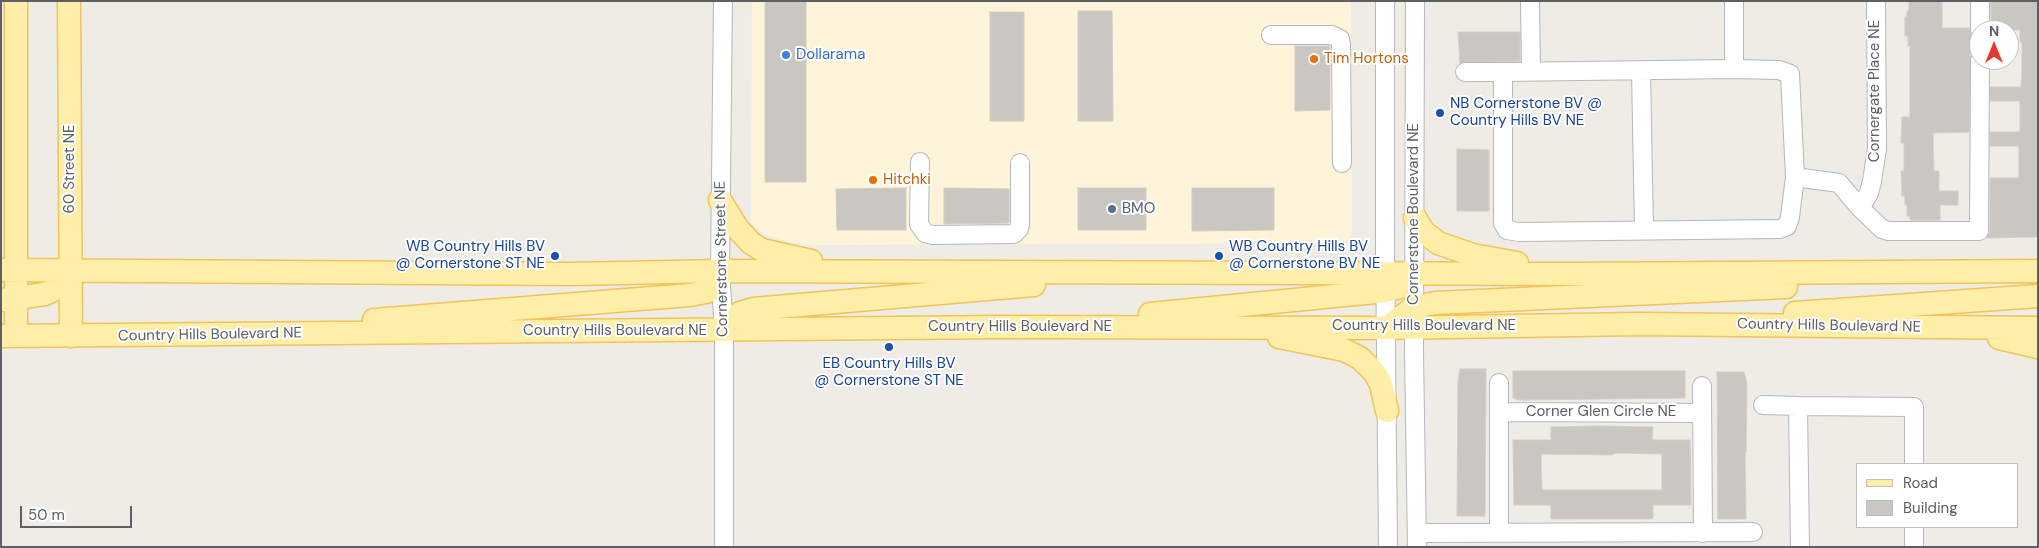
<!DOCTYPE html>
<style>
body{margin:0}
#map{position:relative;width:2039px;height:548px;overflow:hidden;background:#eeece4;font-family:"DM Sans",sans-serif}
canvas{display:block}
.frame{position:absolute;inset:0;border:2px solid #5c6064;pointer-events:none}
.legend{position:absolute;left:1856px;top:463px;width:162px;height:65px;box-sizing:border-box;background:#fff;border:1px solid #bebfc1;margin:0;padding:6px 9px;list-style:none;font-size:15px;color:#5c6064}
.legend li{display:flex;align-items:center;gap:10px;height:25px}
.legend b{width:25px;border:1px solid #bebfc1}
.north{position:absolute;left:1969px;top:20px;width:50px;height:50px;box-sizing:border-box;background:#fff;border:1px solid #bebfc1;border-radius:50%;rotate:0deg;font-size:14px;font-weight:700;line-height:20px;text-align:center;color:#5c6064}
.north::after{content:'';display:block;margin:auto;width:18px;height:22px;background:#ea372e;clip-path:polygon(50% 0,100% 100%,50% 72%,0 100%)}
.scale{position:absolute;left:20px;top:506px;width:112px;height:22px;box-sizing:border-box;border:2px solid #5c6064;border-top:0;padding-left:6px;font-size:15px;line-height:18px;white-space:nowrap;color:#5c6064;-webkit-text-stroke:4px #fff;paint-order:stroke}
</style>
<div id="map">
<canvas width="2039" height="548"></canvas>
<div class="frame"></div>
<ul class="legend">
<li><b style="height:6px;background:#ffeea8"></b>Road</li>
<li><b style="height:14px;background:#cac6c1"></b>Building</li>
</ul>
<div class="north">N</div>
<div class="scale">50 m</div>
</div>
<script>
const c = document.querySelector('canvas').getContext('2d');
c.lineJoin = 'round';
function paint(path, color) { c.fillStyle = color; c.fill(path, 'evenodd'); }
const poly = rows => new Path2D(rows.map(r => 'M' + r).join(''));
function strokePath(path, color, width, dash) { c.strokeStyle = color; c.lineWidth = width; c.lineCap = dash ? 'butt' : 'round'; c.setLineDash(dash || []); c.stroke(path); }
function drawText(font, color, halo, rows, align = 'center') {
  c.font = font + ' "DM Sans",sans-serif'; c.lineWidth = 4; c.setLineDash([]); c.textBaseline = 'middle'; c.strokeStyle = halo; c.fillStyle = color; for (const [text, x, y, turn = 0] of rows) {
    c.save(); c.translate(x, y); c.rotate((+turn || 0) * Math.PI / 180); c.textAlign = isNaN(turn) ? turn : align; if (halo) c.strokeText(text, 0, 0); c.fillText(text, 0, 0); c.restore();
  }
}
paint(poly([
 [752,1,1351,1,1352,233,1344,243,808,245,785,241,766,235,751,223]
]), '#fef4d9');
const building = poly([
 [765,1,806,1,806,182,765,182,765,1],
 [1909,1,1942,1,1942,28,1969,28,1971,35,1969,132,1933,133,1934,171,1939,171,1939,191,1958,191,1958,205,1940,205,1940,220,1910,220,1910,216,1907,216,1907,205,1905,205,1905,196,1902,196,1901,171,1904,171,1904,143,1901,143,1902,117,1910,117,1910,46,1908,46,1908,36,1905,36,1905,17,1907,17,1907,11,1909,11,1909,1],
 [1991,1,2038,1,2038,237,1987,238,1990,231,1990,178,2019,178,2019,146,1990,146,1990,132,2020,132,2020,103,2019,101,1990,101,1990,87,2021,87,2022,70,2022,42,2020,42,2020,30,1991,30,1991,1],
 [1078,11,1112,11,1113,121,1078,121,1078,11],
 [990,12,1024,12,1024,121,990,121,990,12],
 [1458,32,1520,32,1520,61,1460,63,1458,32],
 [1295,46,1330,46,1330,110,1295,111,1295,46],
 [1457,149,1489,150,1489,211,1457,211,1457,149],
 [906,188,906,230,837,230,836,189,906,188],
 [944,188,1009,189,1009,223,944,224,944,188],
 [1078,188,1146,188,1146,230,1078,230,1078,188],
 [1192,188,1274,188,1274,230,1192,231,1192,188],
 [1460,369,1486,369,1485,516,1457,516,1458,381,1460,369],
 [1513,371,1685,371,1685,398,1519,400,1513,398,1513,371],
 [1717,372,1744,372,1747,384,1746,452,1745,452,1746,519,1718,519,1717,372],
 [1597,426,1653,427,1652,440,1690,440,1691,505,1653,505,1653,518,1647,519,1551,519,1551,505,1514,505,1513,440,1551,440,1551,427,1597,426],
 [1616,453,1662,454,1662,490,1542,490,1541,454,1611,455,1616,453]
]);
paint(building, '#cac6c1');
strokePath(building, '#d3cdc2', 1);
const minor = poly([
 [723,1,720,271,724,330,724,547],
 [1385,1,1385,249,1388,547],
 [1415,1,1414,351,1417,547],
 [1530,1,1531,71],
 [1734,1,1734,69],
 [1980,30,1980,1],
 [1271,35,1332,35,1340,39,1341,44,1342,163],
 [1641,71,1644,230],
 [1465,72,1503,72],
 [920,162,919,224,925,233,933,235,1014,234,1019,229,1020,224,1020,163],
 [1795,177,1790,217,1787,226,1780,229,1519,232,1507,230,1503,223,1503,72,1734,69,1779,70,1790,74,1795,177,1839,183,1860,208,1882,229,1888,231,1979,231,1980,60],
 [1860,208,1869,193,1872,181,1877,149,1876,1],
 [1702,386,1703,533],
 [1763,405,1798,406],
 [1499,412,1702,413],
 [1417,533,1753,532],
 [1499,533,1499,383],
 [1800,547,1798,406,1914,407,1914,464],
 [1914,547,1914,527]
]);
const major = poly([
 [16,1,16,336],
 [69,1,71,336],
 [720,200,738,229,751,243,762,250,811,261],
 [1415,218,1424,232,1438,243,1473,255,1517,263],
 [1,270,570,274,720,271,1575,274,2038,271],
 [2,300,45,294,57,288,71,270],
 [1795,313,2038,296],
 [1150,314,1386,291,1407,285,1414,273],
 [374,320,690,295,706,292,714,288,720,271],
 [1387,328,1414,307,1435,303,1786,287],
 [724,330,740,313,753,309,1034,285],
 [1,336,1005,327,1387,328,1639,324,2038,328],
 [1279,337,1344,350,1360,358,1374,372,1381,384,1387,411],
 [1999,338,2038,347]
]);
strokePath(minor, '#b4b7bb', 20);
strokePath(major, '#f2c359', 25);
strokePath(minor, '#fff', 18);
strokePath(major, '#ffeea8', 22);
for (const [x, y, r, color] of [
 [786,55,5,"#3f7fe0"],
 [1314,59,5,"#e8710a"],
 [1440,113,5,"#1a4fb4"],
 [873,180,5,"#e8710a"],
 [1112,209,5,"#5c6f8a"],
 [555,256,5,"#1a4fb4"],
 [1219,256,5,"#1a4fb4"],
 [889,347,5,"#1a4fb4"]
]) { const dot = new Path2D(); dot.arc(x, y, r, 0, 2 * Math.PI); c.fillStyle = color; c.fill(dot); strokePath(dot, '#fff', 2); }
drawText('15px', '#366cbe', '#fff', [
 ["Dollarama",796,55]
], 'left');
drawText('15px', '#c56008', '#fff', [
 ["Tim Hortons",1324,59],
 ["Hitchki",883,180]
], 'left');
drawText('15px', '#5c6064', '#fff', [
 ["Cornergate Place NE",1875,91,-90],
 ["60 Street NE",70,169,-90],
 ["Cornerstone Boulevard NE",1414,214,-90],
 ["Cornerstone Street NE",722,259,-91],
 ["Country Hills Boulevard NE",1424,326],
 ["Country Hills Boulevard NE",1829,326,1],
 ["Country Hills Boulevard NE",1020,327],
 ["Country Hills Boulevard NE",615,331],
 ["Country Hills Boulevard NE",210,335,-1],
 ["Corner Glen Circle NE",1601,412]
]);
drawText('15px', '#164399', '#fff', [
 ["NB Cornerstone BV @",1450,104],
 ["Country Hills BV NE",1450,121],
 ["WB Country Hills BV",545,247,"right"],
 ["@ Cornerstone ST NE",545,264,"right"],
 ["WB Country Hills BV",1229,247],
 ["@ Cornerstone BV NE",1229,264],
 ["EB Country Hills BV",889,364,"center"],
 ["@ Cornerstone ST NE",889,381,"center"]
], 'left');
drawText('15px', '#4e5e75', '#fff', [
 ["BMO",1122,209]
], 'left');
</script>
